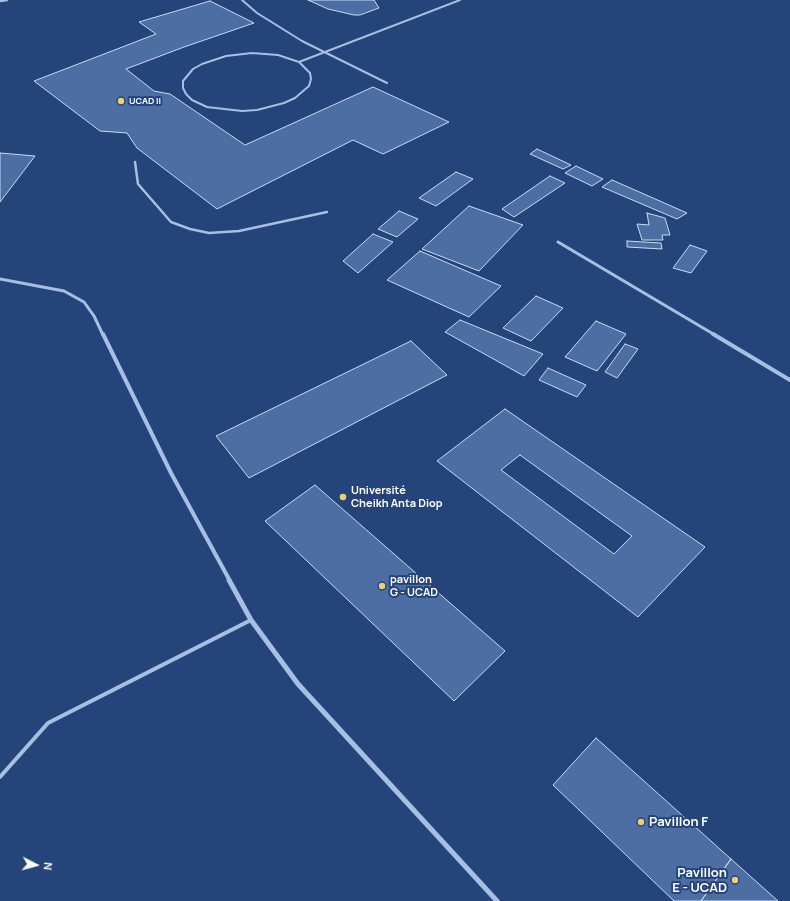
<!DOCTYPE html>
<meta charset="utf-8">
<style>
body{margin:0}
#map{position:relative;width:790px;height:901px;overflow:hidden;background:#24447a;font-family:Manrope,sans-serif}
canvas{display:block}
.north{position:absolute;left:16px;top:845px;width:40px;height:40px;-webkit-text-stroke:3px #24447a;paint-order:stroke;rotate:96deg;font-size:11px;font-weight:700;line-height:16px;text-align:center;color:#fff}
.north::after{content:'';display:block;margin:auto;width:14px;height:18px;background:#fff;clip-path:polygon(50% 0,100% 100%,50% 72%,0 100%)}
</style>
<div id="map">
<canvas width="790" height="901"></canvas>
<div class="north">N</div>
</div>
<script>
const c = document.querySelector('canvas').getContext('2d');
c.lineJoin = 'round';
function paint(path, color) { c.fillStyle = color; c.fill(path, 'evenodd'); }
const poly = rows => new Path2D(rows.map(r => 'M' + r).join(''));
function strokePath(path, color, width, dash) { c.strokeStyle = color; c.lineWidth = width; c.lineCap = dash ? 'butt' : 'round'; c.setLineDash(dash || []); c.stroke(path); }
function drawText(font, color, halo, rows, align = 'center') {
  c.font = font + ' Manrope,sans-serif'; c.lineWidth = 4; c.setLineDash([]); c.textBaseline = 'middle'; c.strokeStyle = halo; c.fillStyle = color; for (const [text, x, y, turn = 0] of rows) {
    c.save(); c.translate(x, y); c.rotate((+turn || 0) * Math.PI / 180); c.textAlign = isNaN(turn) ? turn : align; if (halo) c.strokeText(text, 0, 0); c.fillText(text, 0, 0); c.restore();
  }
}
const building = poly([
 [308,0,374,0,379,8,360,15,354,15,328,9,308,0],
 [210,1,254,23,184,47,126,69,154,91,170,94,245,145,373,87,449,122,383,154,353,140,217,209,137,148,127,133,100,131,34,81,156,34,139,22,210,1],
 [537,149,571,165,563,169,530,154,537,149],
 [0,153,35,156,0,202,0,153],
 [576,166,603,179,592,186,565,173,576,166],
 [456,172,473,179,436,206,419,198,456,172],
 [550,176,565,183,514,217,502,209,550,176],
 [612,180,687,213,677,219,602,187,612,180],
 [469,206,523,225,479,271,422,249,469,206],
 [399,211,418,219,397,237,378,229,399,211],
 [647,213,665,218,670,235,662,235,663,240,642,240,637,224,649,225,647,213],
 [373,234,393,242,358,273,343,261,373,234],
 [627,241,661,243,662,249,627,247,627,241],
 [690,245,707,251,691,273,673,268,690,245],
 [420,251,501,286,469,317,387,280,420,251],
 [536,296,563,308,531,341,503,328,536,296],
 [460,320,543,354,524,376,445,332,460,320],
 [596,321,626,334,597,371,565,357,596,321],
 [411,341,447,375,249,478,216,436,411,341],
 [625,344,638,349,617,378,605,372,625,344],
 [548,368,586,385,577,397,539,380,548,368],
 [505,409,705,547,638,617,437,461,505,409],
 [520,455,632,536,614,554,501,470,520,455],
 [315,485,505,651,454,701,265,521,315,485],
 [596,738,731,859,701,901,674,901,553,785,596,738],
 [731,859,778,901,701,901,731,859]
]);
paint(building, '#4c6ea3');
strokePath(building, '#cadaf4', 1);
strokePath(poly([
 [242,0,257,13,302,41,387,83],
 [252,53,278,55,299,62,310,73,311,79,309,86,295,98,284,103,257,110,242,111,207,107,192,100,186,94,183,88,183,81,193,69,202,64,226,56,252,53],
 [299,62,460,0]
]), '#a7bfe4', 2);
strokePath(poly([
 [135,162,138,184,171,222,190,229,209,233,239,231,327,212]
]), '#a7bfe4', 2.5);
strokePath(poly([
 [0,777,48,723,251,620]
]), '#a7bfe4', 4);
strokePath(poly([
 [0,1,7,0]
]), '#a7bfe4', 2.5);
strokePath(poly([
 [558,242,715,335],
 [0,279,64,291,84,302,94,316,103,335]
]), '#a7bfe4', 3);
strokePath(poly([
 [103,334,171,473,230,581],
 [713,334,790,380]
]), '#a7bfe4', 4);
strokePath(poly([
 [229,580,251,620,298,684,497,901]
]), '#a7bfe4', 5);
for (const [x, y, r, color] of [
 [121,101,4,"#eed06b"],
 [343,497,4,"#eed06b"],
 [382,586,4,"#eed06b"],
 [641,822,4,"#eed06b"],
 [735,880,4,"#eed06b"]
]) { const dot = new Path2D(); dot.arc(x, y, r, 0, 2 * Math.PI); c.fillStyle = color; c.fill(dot); strokePath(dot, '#24447a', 1.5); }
drawText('bold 9px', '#fff', '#24447a', [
 ["UCAD II",129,101]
], 'left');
drawText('bold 11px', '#fff', '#24447a', [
 ["Université",351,491],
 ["Cheikh Anta Diop",351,504],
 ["pavillon",390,580],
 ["G - UCAD",390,593]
], 'left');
drawText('bold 13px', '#fff', '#24447a', [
 ["Pavillon F",649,822],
 ["Pavillon",727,873,"right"],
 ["E - UCAD",727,888,"right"]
], 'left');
</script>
